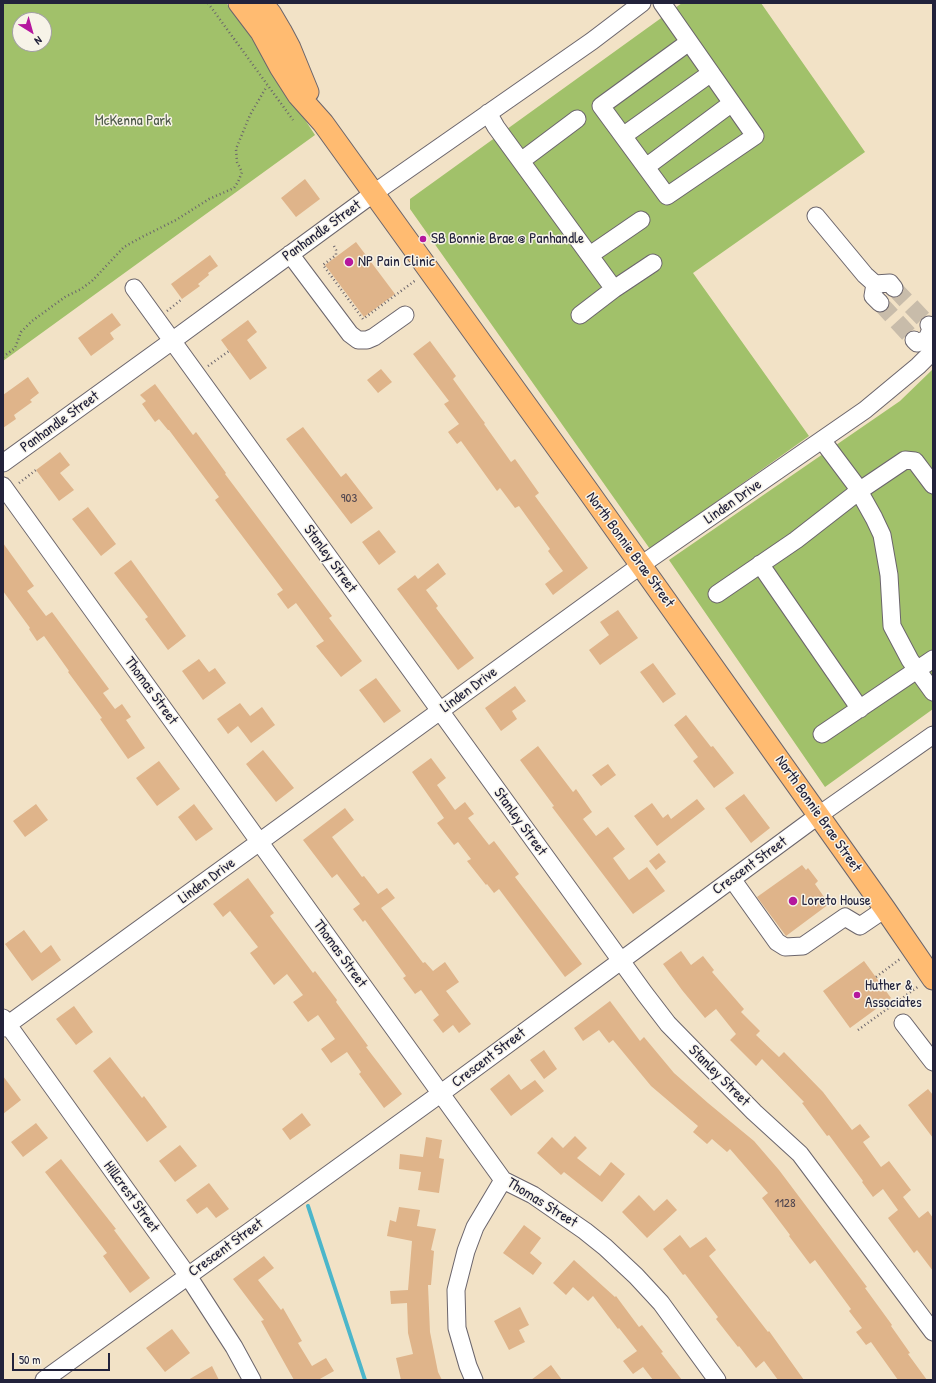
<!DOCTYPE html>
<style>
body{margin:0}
#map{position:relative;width:936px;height:1383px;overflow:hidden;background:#f2e2c6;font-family:"Patrick Hand",sans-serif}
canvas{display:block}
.frame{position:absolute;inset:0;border:4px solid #22223b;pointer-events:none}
.north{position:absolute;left:12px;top:12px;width:40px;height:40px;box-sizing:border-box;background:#f7f3e8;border:1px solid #a29fa3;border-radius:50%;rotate:143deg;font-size:11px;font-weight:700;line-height:16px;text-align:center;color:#22223b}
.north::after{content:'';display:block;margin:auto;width:14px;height:18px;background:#b5179e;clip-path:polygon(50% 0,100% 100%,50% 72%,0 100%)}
.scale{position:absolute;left:12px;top:1353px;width:98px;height:18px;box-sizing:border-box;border:2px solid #22223b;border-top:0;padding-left:5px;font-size:12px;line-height:14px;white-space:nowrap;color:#22223b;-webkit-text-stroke:3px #f7f3e8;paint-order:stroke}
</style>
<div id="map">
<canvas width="936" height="1383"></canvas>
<div class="frame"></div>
<div class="north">N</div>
<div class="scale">50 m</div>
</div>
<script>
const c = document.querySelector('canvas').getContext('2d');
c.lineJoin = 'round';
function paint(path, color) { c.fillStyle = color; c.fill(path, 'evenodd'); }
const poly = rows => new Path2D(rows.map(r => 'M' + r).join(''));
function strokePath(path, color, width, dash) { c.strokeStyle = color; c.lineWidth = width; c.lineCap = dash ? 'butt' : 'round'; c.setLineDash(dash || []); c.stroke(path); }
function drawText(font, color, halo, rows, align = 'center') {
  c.font = font + ' "Patrick Hand",sans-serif'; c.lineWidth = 3; c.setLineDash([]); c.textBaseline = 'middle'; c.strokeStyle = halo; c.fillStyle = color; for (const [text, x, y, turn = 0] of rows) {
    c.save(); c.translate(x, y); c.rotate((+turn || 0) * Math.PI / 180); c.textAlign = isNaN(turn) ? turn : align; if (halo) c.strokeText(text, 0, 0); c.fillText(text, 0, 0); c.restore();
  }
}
paint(poly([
 [3,3,226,3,245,28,315,135,3,361],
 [20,20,44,20,44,44,20,44],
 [682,3,761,3,865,152,693,273,809,436,650,549,410,209,410,199],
 [933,369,933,709,825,787,669,560,900,401]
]), '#a1c16a');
strokePath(poly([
 [308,1206,365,1380]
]), '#4cb6ca', 4);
paint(poly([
 [305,179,320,199,296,217,281,198],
 [356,242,395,294,364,317,325,265],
 [210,255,218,266,208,273,209,275,198,284,200,286,182,299,171,284],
 [112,313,121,325,110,333,114,339,91,356,78,338],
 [248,320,257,332,247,340,267,368,250,380,221,340],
 [430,341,456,376,453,379,481,418,485,423,484,424,511,462,515,459,539,493,535,496,588,568,553,595,545,584,563,571,548,551,550,549,519,506,515,508,500,488,497,491,461,441,457,444,448,432,459,424,444,404,449,401,413,354],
 [381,369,392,382,378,393,367,380],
 [28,377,39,393,30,400,32,402,14,415,16,419,3,428,3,395],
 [155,384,193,435,196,432,226,473,225,474,332,616,329,618,362,661,341,677,316,646,324,641,296,603,288,609,277,594,283,590,215,500,219,497,169,430,168,430,159,419,155,422,142,404,146,401,140,395],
 [303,427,341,477,346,473,373,508,351,524,286,439],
 [60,452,70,465,60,473,74,490,59,501,36,470],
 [88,507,116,544,101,556,72,519],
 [379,530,396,552,379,565,362,542],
 [3,543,34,586,27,591,46,616,52,612,109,689,103,693,115,709,122,704,131,717,126,720,145,748,128,759,100,719,102,718,68,672,69,671,44,636,37,641,29,629,30,628,3,591],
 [131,560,186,636,168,650,145,619,148,617,114,573],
 [438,563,446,574,426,590,438,606,436,608,474,658,458,670,397,589,415,575,418,579],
 [618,610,638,638,600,665,589,650,609,635,600,622],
 [199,659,209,672,215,668,226,683,203,700,182,671],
 [653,663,676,694,663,703,640,672],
 [376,678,401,711,384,723,359,690],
 [515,686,526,701,512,711,517,719,501,731,485,708],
 [240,703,250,716,262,707,275,725,251,743,238,726,228,734,217,719],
 [686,715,711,747,713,746,734,773,714,788,693,761,698,757,674,725],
 [538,746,573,792,576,789,592,812,583,819,596,836,608,827,625,849,613,858,629,880,647,867,665,891,633,914,552,807,554,806,520,760],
 [263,750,294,788,276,802,246,764],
 [431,758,446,778,437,785,455,810,465,802,474,814,468,818,489,845,494,841,519,874,515,877,582,964,565,977,499,889,494,893,487,884,486,885,467,861,471,859,458,842,454,845,437,823,444,818,412,772],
 [159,761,180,789,157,806,136,778],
 [608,764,616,775,601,786,592,775],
 [744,794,770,828,751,843,725,808],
 [697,799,705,809,657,846,634,816,652,803,663,818,668,814,671,819],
 [36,804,48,820,25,837,13,821],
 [194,804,213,829,196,841,178,817],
 [345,808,354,820,332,837,362,877,364,876,378,894,387,888,395,898,381,908,423,963,425,962,433,971,445,962,459,982,446,991,471,1024,459,1033,453,1025,443,1033,433,1020,439,1015,421,990,415,994,403,978,406,976,365,920,363,922,353,909,360,904,337,874,332,878,303,840],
 [659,853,666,862,656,870,649,861],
 [802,865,806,870,808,868,818,881,815,884,829,904,786,936,757,897],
 [248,878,274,913,270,916,313,973,315,971,337,1000,336,1002,368,1046,366,1047,402,1094,384,1108,359,1074,361,1072,347,1052,331,1063,321,1049,335,1039,318,1015,308,1022,293,1002,303,995,287,974,274,985,250,953,258,947,230,911,223,917,213,904],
 [24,930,41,953,51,945,61,960,32,981,5,944],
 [681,951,691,965,703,956,714,970,712,972,744,1009,741,1012,760,1031,756,1035,779,1057,784,1052,823,1092,852,1130,860,1124,870,1137,863,1142,881,1167,889,1161,911,1190,903,1197,919,1218,928,1211,933,1218,933,1271,917,1250,914,1253,888,1218,898,1210,883,1189,873,1197,862,1182,863,1181,829,1135,827,1136,802,1103,804,1102,762,1059,756,1066,730,1040,736,1034,716,1009,705,1018,682,990,663,964],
 [864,961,891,998,850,1028,823,991],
 [610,1001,640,1041,644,1037,674,1073,708,1103,754,1141,779,1170,867,1287,865,1288,892,1325,891,1326,910,1353,908,1354,927,1380,898,1380,871,1342,866,1345,856,1332,862,1328,849,1311,851,1309,815,1260,810,1264,789,1236,790,1235,762,1198,768,1193,730,1149,727,1152,712,1139,707,1144,693,1132,698,1126,651,1086,613,1040,609,1043,599,1030,583,1041,574,1028],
 [74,1006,93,1032,76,1045,56,1019],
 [544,1050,557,1069,544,1079,530,1060],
 [110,1057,142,1098,144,1096,167,1127,147,1142,93,1071],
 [509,1074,521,1090,535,1080,544,1091,511,1116,490,1089],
 [3,1076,21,1100,3,1114],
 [928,1089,933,1095,933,1138,908,1105],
 [302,1113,311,1125,290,1140,282,1129],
 [36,1123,48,1138,23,1157,11,1142],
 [575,1136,587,1148,577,1158,600,1176,611,1162,625,1174,602,1202,564,1172,561,1175,537,1153,552,1137,563,1148],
 [426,1137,442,1140,439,1158,444,1159,439,1193,418,1190,421,1172,399,1169,400,1154,423,1157],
 [180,1145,197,1166,175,1182,159,1161],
 [61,1159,116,1229,114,1230,150,1278,130,1293,103,1256,107,1253,45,1172],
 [209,1183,229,1209,216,1218,207,1207,197,1214,186,1200],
 [639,1195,654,1211,667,1199,677,1210,647,1238,622,1212],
 [399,1207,420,1210,417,1226,436,1229,431,1250,434,1251,431,1285,428,1285,430,1332,438,1372,442,1380,401,1380,396,1358,413,1354,408,1333,407,1303,391,1304,390,1291,408,1290,412,1241,387,1236,390,1220,396,1222],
 [524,1225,541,1238,530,1253,542,1263,533,1275,503,1253],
 [680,1235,690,1248,706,1237,716,1250,709,1256,768,1332,769,1331,804,1380,778,1380,764,1361,756,1368,739,1346,738,1347,716,1319,718,1317,685,1274,683,1275,663,1249],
 [264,1256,274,1268,258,1280,281,1310,283,1308,302,1341,298,1343,312,1366,326,1358,334,1371,318,1380,294,1380,261,1321,264,1320,233,1279],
 [574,1260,615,1297,616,1296,639,1327,642,1325,663,1352,661,1353,682,1380,653,1380,643,1367,633,1374,623,1361,637,1351,619,1328,618,1329,593,1296,588,1301,573,1287,566,1295,553,1283],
 [520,1307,529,1325,519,1330,525,1342,509,1350,494,1321],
 [172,1329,190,1353,165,1372,146,1348],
 [551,1365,562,1380,531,1380],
 [212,1366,219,1380,188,1380]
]), '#dfb48a');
strokePath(poly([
 [894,288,929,325],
 [880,303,914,340]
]), '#c8bcaa', 17, [17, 8]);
const minor = poly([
 [662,3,755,136,667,196,601,106,689,42],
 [488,113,496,127,614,289,580,315],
 [623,136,711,73],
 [521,161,577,119],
 [646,167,732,103],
 [816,216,865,275,875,284,890,283,894,288],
 [290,254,350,334,358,340,367,340,374,337,405,315],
 [590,255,641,220],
 [875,284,873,296,880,303],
 [134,288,645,994,668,1024,754,1112,800,1154,933,1332],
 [614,289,653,263],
 [914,340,917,343,927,339,931,329,929,325],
 [822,440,855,484,874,518,882,535,889,575,892,626,910,660,933,692],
 [3,463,172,341,374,193,592,41,642,3],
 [3,486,503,1180,533,1195,585,1231,605,1247,636,1276,661,1303,717,1380],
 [760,564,860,709],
 [717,594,796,540,859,491,905,460,915,461,933,485],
 [822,734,933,659],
 [732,879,777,942,785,947,803,946,845,917,860,926,885,909],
 [3,1018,188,1276,234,1347,252,1380],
 [903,1023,933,1062],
 [3,1028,641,565,865,410,918,366,933,351],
 [44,1380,440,1094,819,815,933,735],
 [474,1380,468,1366,457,1328,456,1290,466,1251,475,1227,503,1180]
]);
const major = poly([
 [239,3,261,32,280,67,298,95,323,123,586,488,885,909,933,979],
 [262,3,271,14,281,31,290,48,308,92]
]);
strokePath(minor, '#6b656c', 19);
strokePath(major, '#6b656c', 23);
strokePath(poly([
 [208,3,293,120],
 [334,246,336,250,336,255,323,265,363,319,416,280],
 [167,311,182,299],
 [3,357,15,348,21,332,32,321,65,297,81,289,92,281,124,247,142,237,176,220,209,199,234,188,238,182,242,172,237,162,236,149,250,115,267,86],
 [208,366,229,351],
 [19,483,36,470],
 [876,977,900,959],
 [858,1030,919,986]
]), '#6b656c', 2.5, [1, 3]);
strokePath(minor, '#fff', 17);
strokePath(major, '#ffbb71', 21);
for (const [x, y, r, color] of [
 [423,239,4,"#b5179e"],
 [349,262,5,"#b5179e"],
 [793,901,5,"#b5179e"],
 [857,995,4,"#b5179e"]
]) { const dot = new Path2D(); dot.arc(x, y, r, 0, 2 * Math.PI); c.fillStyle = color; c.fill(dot); strokePath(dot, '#f7f3e8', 1.5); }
drawText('13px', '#51464f', null, [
 ["903",349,499],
 ["1128",785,1204]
]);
drawText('15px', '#4e5a4b', '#f7f3e8', [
 ["McKenna Park",133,121]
]);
drawText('15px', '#22223b', '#f7f3e8', [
 ["Panhandle Street",322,231,-36],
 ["Panhandle Street",60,422,-36],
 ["Linden Drive",733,502,-35],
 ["North Bonnie Brae Street",630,550,54],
 ["Stanley Street",330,559,54],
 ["Linden Drive",469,690,-36],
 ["Thomas Street",151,691,54],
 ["North Bonnie Brae Street",818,814,55],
 ["Stanley Street",520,822,54],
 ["Crescent Street",750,866,-36],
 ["Linden Drive",207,881,-36],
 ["Thomas Street",340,954,54],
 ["Crescent Street",489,1058,-37],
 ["Stanley Street",719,1076,45],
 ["Hillcrest Street",131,1197,54],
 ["Thomas Street",542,1203,32],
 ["Crescent Street",226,1248,-36]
]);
drawText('15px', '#22223b', '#f7f3e8', [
 ["SB Bonnie Brae @ Panhandle",431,239],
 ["NP Pain Clinic",358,262],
 ["Loreto House",802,901],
 ["Huther &",865,986],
 ["Associates",865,1003]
], 'left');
</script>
